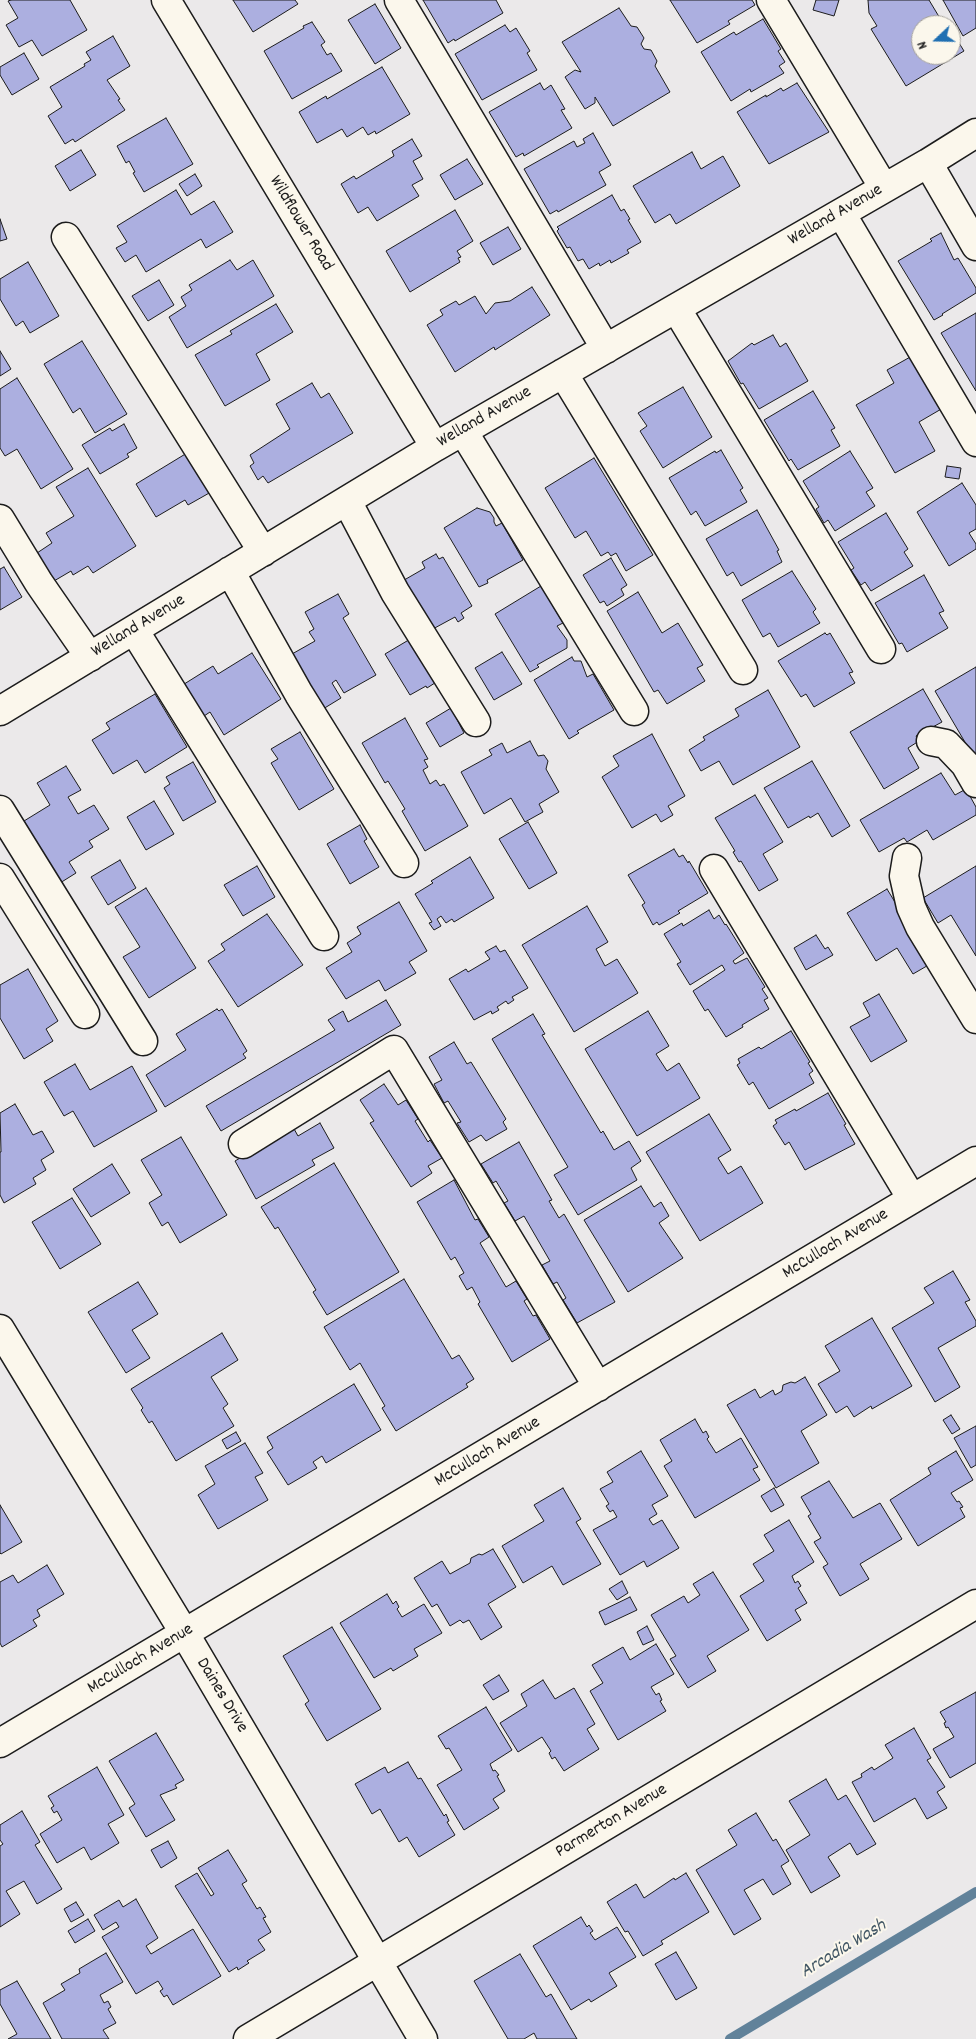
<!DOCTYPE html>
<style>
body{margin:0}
#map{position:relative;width:976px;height:2039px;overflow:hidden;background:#ebe9ea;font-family:Dekko,sans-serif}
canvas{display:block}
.north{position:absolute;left:911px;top:15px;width:50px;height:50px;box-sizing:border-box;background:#fbf7ec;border:1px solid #a29f99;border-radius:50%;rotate:249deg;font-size:14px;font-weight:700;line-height:20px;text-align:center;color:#1c1c1c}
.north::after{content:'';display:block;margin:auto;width:18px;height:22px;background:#1f6fb2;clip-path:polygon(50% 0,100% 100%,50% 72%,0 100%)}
</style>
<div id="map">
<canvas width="976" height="2039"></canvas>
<div class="north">N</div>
</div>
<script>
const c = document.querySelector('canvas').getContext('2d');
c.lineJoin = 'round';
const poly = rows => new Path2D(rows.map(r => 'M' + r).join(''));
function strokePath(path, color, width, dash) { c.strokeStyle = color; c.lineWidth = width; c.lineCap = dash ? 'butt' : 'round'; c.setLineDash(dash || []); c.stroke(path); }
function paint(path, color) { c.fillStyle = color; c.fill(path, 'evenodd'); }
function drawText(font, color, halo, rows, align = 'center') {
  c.font = font + ' Dekko,sans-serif'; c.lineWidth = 4; c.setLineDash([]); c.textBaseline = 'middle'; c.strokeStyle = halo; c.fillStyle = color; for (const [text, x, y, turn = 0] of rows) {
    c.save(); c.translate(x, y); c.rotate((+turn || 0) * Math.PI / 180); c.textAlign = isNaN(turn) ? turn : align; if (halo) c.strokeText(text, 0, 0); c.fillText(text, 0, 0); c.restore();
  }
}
strokePath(poly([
 [730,2039,976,1892]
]), '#61829a', 10);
const building = poly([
 [11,0,70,0,87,30,42,56,32,40,19,47,6,25,18,18,8,1,11,0],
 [233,0,295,0,298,4,253,32,233,0],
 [423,0,496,0,503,13,455,41,454,39,448,43,423,0],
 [670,0,752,0,755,5,728,21,730,24,697,43,670,0],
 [816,0,839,0,834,16,813,10,816,0],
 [868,0,929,0,944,25,921,25,921,55,951,55,951,30,964,51,906,86,871,29,877,26,869,13,868,0],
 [943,0,976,0,976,28,963,36,943,0],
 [375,4,401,48,375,64,348,20,375,4],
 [619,8,631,26,637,27,644,38,641,44,644,49,651,50,657,61,655,66,670,92,613,126,595,97,595,103,585,109,565,77,575,70,581,72,562,42,619,8],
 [763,19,781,49,778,51,785,62,779,66,784,73,751,92,750,89,731,101,701,52,734,32,736,35,763,19],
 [312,22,325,42,321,45,327,55,331,53,342,71,292,99,264,51,304,28,303,26,312,22],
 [505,25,510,32,516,28,530,51,527,53,537,70,482,100,455,54,505,25],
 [113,36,130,66,107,80,120,99,118,100,125,110,75,142,73,139,65,144,48,116,62,107,50,87,85,66,84,64,91,60,86,52,113,36],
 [24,53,39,79,12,95,0,75,0,67,24,53],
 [382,67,410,114,376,134,375,131,368,135,363,127,347,137,342,129,317,143,299,112,326,96,327,99,382,67],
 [540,83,544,90,551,85,565,109,561,110,572,128,524,156,523,153,516,157,489,112,540,83],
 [797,83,829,132,769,164,737,112,766,95,766,97,781,88,783,91,797,83],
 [166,118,193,164,144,192,133,173,135,172,129,161,126,163,117,146,166,118],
 [593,133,611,165,599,172,606,185,558,212,557,210,550,214,524,169,574,141,577,147,585,143,583,139,593,133],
 [412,139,422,156,413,161,423,179,412,185,419,196,377,221,368,207,358,213,341,184,354,176,356,179,394,156,392,151,412,139],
 [81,150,96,175,70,191,55,166,81,150],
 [692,152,701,169,723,156,740,186,676,224,670,214,655,223,633,186,692,152],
 [467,159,483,184,455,200,440,175,467,159],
 [195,174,202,186,187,196,179,184,195,174],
 [176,190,191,215,214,201,233,232,206,248,201,239,146,272,136,255,125,262,116,248,127,242,117,226,176,190],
 [612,195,621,211,624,209,630,219,628,220,641,242,627,250,629,253,611,263,610,260,600,266,599,263,589,269,583,259,578,261,570,247,567,248,557,231,559,229,557,227,612,195],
 [455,210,473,241,457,251,461,257,458,258,460,262,410,292,386,251,455,210],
 [0,219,7,239,0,241,0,219],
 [508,227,521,249,493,265,480,243,508,227],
 [941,233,954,260,958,258,976,288,976,293,942,314,943,315,934,320,898,261,932,241,930,239,941,233],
 [230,260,237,270,253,260,274,296,187,348,169,317,186,306,181,297,192,290,189,285,230,260],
 [28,262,59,316,30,333,23,321,16,326,0,299,0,279,28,262],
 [159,280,174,305,148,321,132,296,159,280],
 [532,287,550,315,495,350,494,347,455,372,427,325,443,315,440,310,456,301,459,305,475,296,486,314,495,303,510,301,532,287],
 [276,304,293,332,256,354,270,380,225,406,195,355,232,334,230,331,276,304],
 [976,313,976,391,941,333,976,313],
 [773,335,780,347,786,343,808,381,759,409,743,383,741,384,728,361,752,343,754,345,773,335],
 [82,341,127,414,95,433,80,408,73,413,44,364,82,341],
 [0,351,11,369,0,376,0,351],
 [912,356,943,408,919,422,935,451,895,473,856,405,894,383,887,370,912,356],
 [17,378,73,469,41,489,17,449,5,456,0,448,0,389,17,378],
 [312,383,321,398,329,393,353,433,268,483,263,476,258,480,250,466,254,463,250,455,290,429,276,404,312,383],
 [683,387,712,437,663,468,640,431,647,426,638,413,683,387],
 [813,391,835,428,831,430,840,446,798,470,791,459,789,461,764,420,813,391],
 [124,424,137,448,127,454,129,457,100,474,82,445,110,428,112,431,124,424],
 [721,450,743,488,740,490,747,502,705,526,696,511,691,515,669,478,715,451,716,453,721,450],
 [850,451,873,488,866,492,875,506,835,531,828,520,824,523,816,509,819,507,803,481,850,451],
 [187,453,211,492,188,505,185,500,156,517,136,484,187,453],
 [594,458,653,555,626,571,616,553,611,556,608,552,601,556,586,531,575,538,545,488,594,458],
 [947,466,961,468,959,479,945,477,947,466],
 [88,468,136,546,93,573,88,566,73,575,71,571,54,581,37,553,52,543,46,533,74,516,56,487,88,468],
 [962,483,976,505,976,529,969,533,976,544,976,549,949,566,917,512,962,483],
 [477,508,490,512,494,518,494,522,496,526,502,523,523,560,487,580,488,583,479,587,444,528,477,508],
 [757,510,779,550,777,551,782,562,741,586,733,572,727,576,706,539,757,510],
 [886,513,908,549,904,552,913,566,871,591,865,582,861,585,851,570,854,568,838,542,886,513],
 [436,554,439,559,443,557,472,606,461,613,464,618,458,622,455,617,431,630,399,583,425,568,422,562,436,554],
 [611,558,627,585,621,589,624,595,607,606,604,601,600,603,583,575,611,558],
 [4,567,22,597,0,610,0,569,4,567],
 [792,571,816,609,813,612,820,623,778,647,770,633,763,637,742,600,792,571],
 [924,575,944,611,939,613,948,628,907,652,902,643,899,644,875,603,924,575],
 [541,586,563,623,557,626,567,640,567,648,537,665,539,667,530,672,495,614,541,586],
 [638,592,662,633,678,623,703,665,697,668,705,681,667,704,658,690,654,692,607,611,638,592],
 [338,594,349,614,343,618,376,675,344,693,336,680,332,683,341,698,323,709,292,654,315,641,309,632,314,629,305,612,338,594],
 [825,633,827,635,830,633,853,672,849,673,855,683,814,707,806,694,801,697,778,661,825,633],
 [412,638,438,681,427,688,426,686,410,695,385,654,412,638],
 [502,652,522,684,494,700,475,668,502,652],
 [252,653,281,699,224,735,210,712,201,718,181,686,213,666,218,674,252,653],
 [572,657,574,661,581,661,587,677,593,674,614,710,577,731,579,733,569,739,534,680,572,657],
 [976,667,976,761,935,691,976,667],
 [923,689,942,722,916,736,919,741,908,748,919,768,884,789,850,732,923,689],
 [768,690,800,747,733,785,719,761,701,771,689,750,705,740,703,737,739,716,735,709,768,690],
 [155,694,187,747,145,773,137,760,113,774,92,740,110,729,106,723,155,694],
 [451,708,464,733,440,747,426,723,451,708],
 [405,718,428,759,424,760,428,767,423,770,430,784,436,780,440,786,444,784,468,826,425,851,402,811,405,809,388,781,385,783,362,743,405,718],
 [300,732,334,789,299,810,271,763,278,759,271,749,300,732],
 [652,734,685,796,668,806,673,815,661,822,656,814,632,828,602,777,619,766,613,756,652,734],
 [530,741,538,756,544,755,548,761,546,769,559,792,539,804,543,812,525,822,511,798,484,814,461,772,492,755,489,750,502,743,507,753,530,741],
 [812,761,850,826,832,837,818,813,810,818,809,816,788,828,764,788,812,761],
 [193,762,216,802,183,821,164,788,170,784,166,777,193,762],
 [66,766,81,790,68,797,78,814,94,805,109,829,89,841,93,847,69,862,76,873,60,883,24,821,50,805,37,783,66,766],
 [941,773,955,795,966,789,976,807,976,815,933,840,927,830,907,842,904,838,879,852,860,820,941,773],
 [755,795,783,842,763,854,778,880,759,891,741,861,739,862,733,852,735,851,715,818,755,795],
 [154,801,174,834,146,850,127,817,154,801],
 [528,822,557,873,529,889,499,839,528,822],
 [360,825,367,839,364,841,379,867,350,884,327,844,360,825],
 [674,849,679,857,683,855,688,863,689,861,708,893,678,911,680,913,659,925,657,922,653,925,642,905,645,903,628,875,674,849],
 [470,857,494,898,454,922,452,919,446,923,441,916,437,919,441,926,434,930,429,923,432,922,415,894,433,883,431,881,470,857],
 [120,860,136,888,108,905,91,877,120,860],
 [257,866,275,897,243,916,224,885,257,866],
 [976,866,976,956,951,915,938,923,923,898,976,866],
 [146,888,196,968,149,998,123,957,140,947,115,907,146,888],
 [887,889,932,963,913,974,897,948,876,961,847,913,887,889],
 [399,902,427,951,409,962,416,973,385,991,379,980,346,999,326,968,352,952,347,943,361,934,357,927,399,902],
 [587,906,608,942,596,949,605,966,617,959,638,993,574,1032,522,945,587,906],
 [709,910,714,919,719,915,725,925,726,924,744,953,733,961,735,964,747,958,765,987,762,989,768,998,764,1000,769,1009,742,1025,743,1027,726,1037,708,1009,705,1011,693,991,725,970,722,965,690,985,677,964,681,962,664,934,682,923,683,926,709,910],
 [267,914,303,965,238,1007,208,961,225,950,221,944,267,914],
 [816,935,825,949,828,947,833,955,806,970,794,948,816,935],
 [496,946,500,952,505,950,528,988,512,997,514,1000,508,1004,506,1001,497,1007,499,1010,492,1014,491,1011,474,1020,449,979,466,969,468,972,490,959,485,952,496,946],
 [28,969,58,1021,46,1029,53,1041,24,1059,0,1018,0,985,28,969],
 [879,994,907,1041,871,1062,850,1027,870,1016,863,1003,879,994],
 [386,1000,401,1025,221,1131,206,1106,335,1030,328,1020,343,1011,348,1022,386,1000],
 [217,1009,219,1011,222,1009,247,1051,243,1054,246,1058,165,1107,146,1075,186,1050,176,1034,217,1009],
 [648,1011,669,1046,656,1054,667,1071,679,1063,700,1098,637,1136,585,1049,648,1011],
 [533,1014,545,1034,542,1035,601,1133,603,1131,614,1150,629,1141,641,1161,631,1168,637,1180,578,1215,554,1175,568,1167,492,1039,533,1014],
 [791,1031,810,1062,808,1063,813,1071,809,1074,814,1083,769,1109,753,1082,749,1085,737,1065,740,1063,738,1059,759,1047,761,1049,791,1031],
 [454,1042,467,1064,471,1062,506,1119,503,1122,507,1129,486,1141,481,1135,469,1142,457,1123,461,1122,448,1101,444,1103,434,1084,442,1080,429,1057,454,1042],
 [75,1064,90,1090,132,1066,157,1111,94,1147,73,1111,64,1116,44,1082,75,1064],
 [384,1084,398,1105,406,1100,418,1119,415,1121,428,1142,430,1140,442,1158,428,1166,432,1173,411,1187,370,1123,374,1121,360,1100,384,1084],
 [828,1093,846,1124,844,1125,855,1144,805,1170,789,1142,785,1145,773,1126,777,1123,775,1120,795,1109,796,1111,828,1093],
 [15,1104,33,1135,42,1131,54,1152,41,1160,46,1170,33,1178,36,1184,4,1203,0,1195,0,1152,1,1152,0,1113,15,1104],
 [709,1114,731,1150,718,1158,728,1174,741,1166,763,1203,700,1241,646,1152,709,1114],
 [320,1123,334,1148,312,1160,315,1165,256,1199,235,1161,293,1127,298,1136,320,1123],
 [181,1137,227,1215,180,1243,168,1222,162,1226,149,1203,162,1195,141,1160,181,1137],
 [519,1142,552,1200,549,1201,559,1218,564,1214,615,1302,577,1323,563,1300,566,1298,557,1282,553,1284,542,1265,550,1261,524,1216,515,1221,504,1203,508,1201,496,1181,493,1183,481,1164,519,1142],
 [334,1163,399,1272,327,1315,313,1292,316,1290,278,1227,275,1229,261,1207,334,1163],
 [112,1164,130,1193,91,1217,73,1189,112,1164],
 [454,1180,475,1220,478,1219,489,1237,480,1243,506,1287,516,1281,527,1299,524,1301,533,1316,536,1315,550,1339,512,1362,478,1304,480,1302,472,1287,467,1290,459,1276,464,1273,455,1257,451,1260,417,1202,454,1180],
 [641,1186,654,1207,661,1202,669,1216,659,1223,683,1258,628,1292,584,1220,641,1186],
 [72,1198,101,1244,60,1269,32,1222,72,1198],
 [953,1271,970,1300,965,1302,976,1321,976,1326,938,1348,960,1387,935,1402,892,1328,934,1303,924,1288,953,1271],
 [404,1279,452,1359,459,1355,474,1379,466,1384,468,1387,396,1431,382,1408,385,1406,360,1363,350,1370,324,1327,404,1279],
 [138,1282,158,1314,132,1330,150,1358,126,1373,88,1312,138,1282],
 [872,1318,912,1386,872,1409,871,1406,854,1417,847,1406,836,1413,818,1384,840,1371,825,1346,872,1318],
 [222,1333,238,1360,211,1377,228,1404,223,1408,234,1426,176,1461,152,1421,149,1423,141,1410,143,1408,131,1389,222,1333],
 [805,1377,827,1415,801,1431,819,1463,776,1488,727,1405,755,1389,760,1398,773,1390,775,1395,782,1391,783,1385,791,1382,795,1383,805,1377],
 [354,1384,381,1430,326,1463,322,1456,313,1462,317,1468,288,1485,267,1452,273,1448,267,1437,354,1384],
 [951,1415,960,1429,952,1434,943,1420,951,1415],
 [695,1419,703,1433,706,1431,709,1437,707,1439,716,1453,741,1438,758,1467,753,1469,760,1480,695,1518,664,1466,672,1461,660,1440,695,1419],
 [976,1426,976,1465,971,1468,954,1438,976,1426],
 [236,1432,241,1441,227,1449,222,1440,236,1432],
 [245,1443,263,1473,255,1477,268,1500,218,1529,198,1495,215,1484,205,1466,245,1443],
 [641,1451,668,1496,652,1505,657,1514,649,1519,653,1525,662,1520,679,1548,647,1567,644,1561,620,1575,593,1530,617,1517,613,1510,610,1512,606,1506,609,1504,600,1489,613,1482,607,1472,641,1451],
 [956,1451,973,1480,951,1493,957,1502,959,1501,963,1507,960,1508,965,1517,918,1546,890,1500,931,1474,928,1468,956,1451],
 [829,1481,853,1518,880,1503,902,1539,860,1564,869,1579,840,1596,823,1567,828,1564,814,1542,821,1538,808,1516,811,1514,801,1497,829,1481],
 [563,1488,581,1519,576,1522,601,1564,563,1585,552,1566,523,1583,502,1546,544,1521,534,1505,563,1488],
 [774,1488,784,1505,771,1512,761,1496,774,1488],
 [0,1505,22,1542,1,1554,0,1553,0,1505],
 [789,1520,814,1562,792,1576,795,1583,798,1581,801,1586,798,1588,807,1603,795,1610,801,1620,767,1641,740,1596,764,1581,753,1564,774,1551,764,1535,789,1520],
 [493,1549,516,1587,488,1604,502,1627,481,1640,469,1620,463,1623,460,1620,450,1626,437,1604,432,1607,414,1578,442,1561,450,1574,470,1563,471,1558,479,1554,482,1555,493,1549],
 [47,1565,64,1594,37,1610,40,1616,33,1620,37,1626,2,1647,0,1643,0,1582,13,1575,18,1583,47,1565],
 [713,1572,749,1630,707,1656,716,1671,688,1688,670,1659,676,1656,651,1615,684,1596,688,1603,700,1595,693,1584,713,1572],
 [622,1581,628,1593,617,1600,609,1589,622,1581],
 [387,1594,393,1604,396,1601,399,1607,397,1609,402,1617,424,1604,442,1633,414,1649,418,1656,393,1671,391,1668,374,1678,340,1623,387,1594],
 [630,1597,637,1610,605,1625,599,1612,630,1597],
 [647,1626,654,1640,643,1645,637,1632,647,1626],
 [332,1627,381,1709,327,1741,305,1704,309,1701,283,1656,332,1627],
 [656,1644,674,1674,651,1687,656,1695,659,1693,662,1700,660,1701,666,1711,618,1740,590,1691,603,1683,592,1665,623,1647,630,1660,656,1644],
 [499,1675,509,1691,493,1700,483,1685,499,1675],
 [543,1680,555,1699,574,1688,595,1724,587,1729,599,1749,564,1771,555,1757,552,1759,549,1753,551,1751,542,1737,518,1752,500,1723,527,1706,521,1694,543,1680],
 [976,1692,976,1763,950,1778,933,1749,954,1737,948,1727,946,1728,944,1723,946,1722,940,1712,976,1692],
 [486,1707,512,1750,490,1764,493,1771,495,1770,499,1775,497,1776,505,1791,493,1799,499,1808,464,1830,437,1785,462,1770,449,1748,446,1749,438,1736,486,1707],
 [914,1728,931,1758,927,1760,945,1787,937,1792,947,1808,927,1819,915,1798,874,1822,852,1782,862,1777,861,1774,872,1767,874,1770,893,1758,885,1745,914,1728],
 [156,1733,184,1780,175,1785,177,1788,160,1795,175,1820,146,1837,129,1808,135,1804,109,1761,156,1733],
 [408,1762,418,1779,421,1778,444,1816,446,1814,449,1821,447,1822,455,1835,419,1857,407,1837,399,1842,380,1809,372,1814,355,1784,385,1767,388,1773,408,1762],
 [97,1767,124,1815,108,1824,119,1843,91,1860,84,1847,57,1863,40,1834,62,1820,57,1811,54,1813,51,1808,54,1806,48,1796,97,1767],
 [826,1779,838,1800,846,1795,876,1844,857,1855,850,1843,828,1857,840,1876,811,1893,786,1850,810,1835,789,1801,826,1779],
 [22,1811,40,1842,35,1845,62,1889,37,1904,24,1881,6,1891,20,1914,0,1927,0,1846,3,1844,0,1840,0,1825,22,1811],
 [756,1813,773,1841,776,1839,789,1861,781,1866,791,1884,773,1895,763,1879,744,1890,761,1919,734,1935,696,1870,737,1845,728,1830,756,1813],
 [168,1841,177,1858,161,1868,151,1850,168,1841],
 [228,1850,247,1881,242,1884,257,1909,260,1907,266,1917,263,1918,271,1932,258,1940,265,1950,247,1961,249,1963,238,1970,237,1967,229,1972,175,1886,197,1873,211,1896,214,1894,198,1868,228,1850],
 [686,1873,709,1912,661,1941,663,1944,643,1956,628,1931,625,1932,607,1902,636,1884,644,1898,674,1878,675,1880,686,1873],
 [136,1899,158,1938,146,1946,151,1954,193,1929,221,1976,173,2005,167,1995,164,1997,160,1991,163,1989,158,1981,136,1994,102,1937,119,1927,116,1922,103,1930,94,1915,119,1900,123,1907,136,1899],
 [76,1902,84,1915,71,1922,64,1909,76,1902],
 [581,1917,587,1927,589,1925,593,1931,590,1933,595,1940,617,1927,636,1957,609,1973,617,1986,591,2002,589,1999,571,2010,533,1946,581,1917],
 [88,1919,95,1931,75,1943,68,1931,88,1919],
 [676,1952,697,1988,676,2000,655,1964,676,1952],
 [106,1953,123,1982,100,1995,104,2003,108,2001,111,2007,108,2009,116,2023,103,2030,109,2039,62,2039,43,2003,65,1990,61,1984,80,1973,79,1969,106,1953],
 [520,1954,546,1997,551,1994,577,2039,537,2039,534,2033,524,2039,508,2039,474,1981,520,1954],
 [17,1981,51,2039,8,2039,17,2034,0,2004,0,1990,17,1981]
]);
paint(building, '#acafe0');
strokePath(building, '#1c1c1c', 1);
const minor = poly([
 [166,0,435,447],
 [399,0,606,349],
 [771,0,884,188],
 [928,163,976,246],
 [841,213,976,442],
 [66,237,263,552],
 [676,308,881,649],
 [563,373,743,670],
 [463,431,634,711],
 [347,501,395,592,476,722],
 [0,519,39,583,90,657],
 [230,571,299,694,404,863],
 [134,630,324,936],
 [0,711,435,447,928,163,976,133],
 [931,741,946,744,965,764,976,783],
 [0,810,143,1041],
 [907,858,904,876,911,907,920,927,976,1019],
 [714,869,912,1199],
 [0,878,85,1014],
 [243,1144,394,1050,598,1387],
 [0,1329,185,1634,423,2039],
 [0,1743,976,1161],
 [248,2039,976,1604]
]);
strokePath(minor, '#1c1c1c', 31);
strokePath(minor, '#fbf7ec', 28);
drawText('18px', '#1c1c1c', '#fbf7ec', [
 ["Welland Avenue",836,216,-30],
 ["Wildflower Road",300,224,59],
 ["Welland Avenue",485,418,-30],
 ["Welland Avenue",139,627,-31],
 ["McCulloch Avenue",836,1245,-31],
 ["McCulloch Avenue",488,1453,-31],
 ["McCulloch Avenue",141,1660,-31],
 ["Daines Drive",221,1696,59],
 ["Parmerton Avenue",612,1822,-31]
]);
drawText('italic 19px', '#445866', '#fbf7ec', [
 ["Arcadia Wash",844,1950,-31]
]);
</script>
